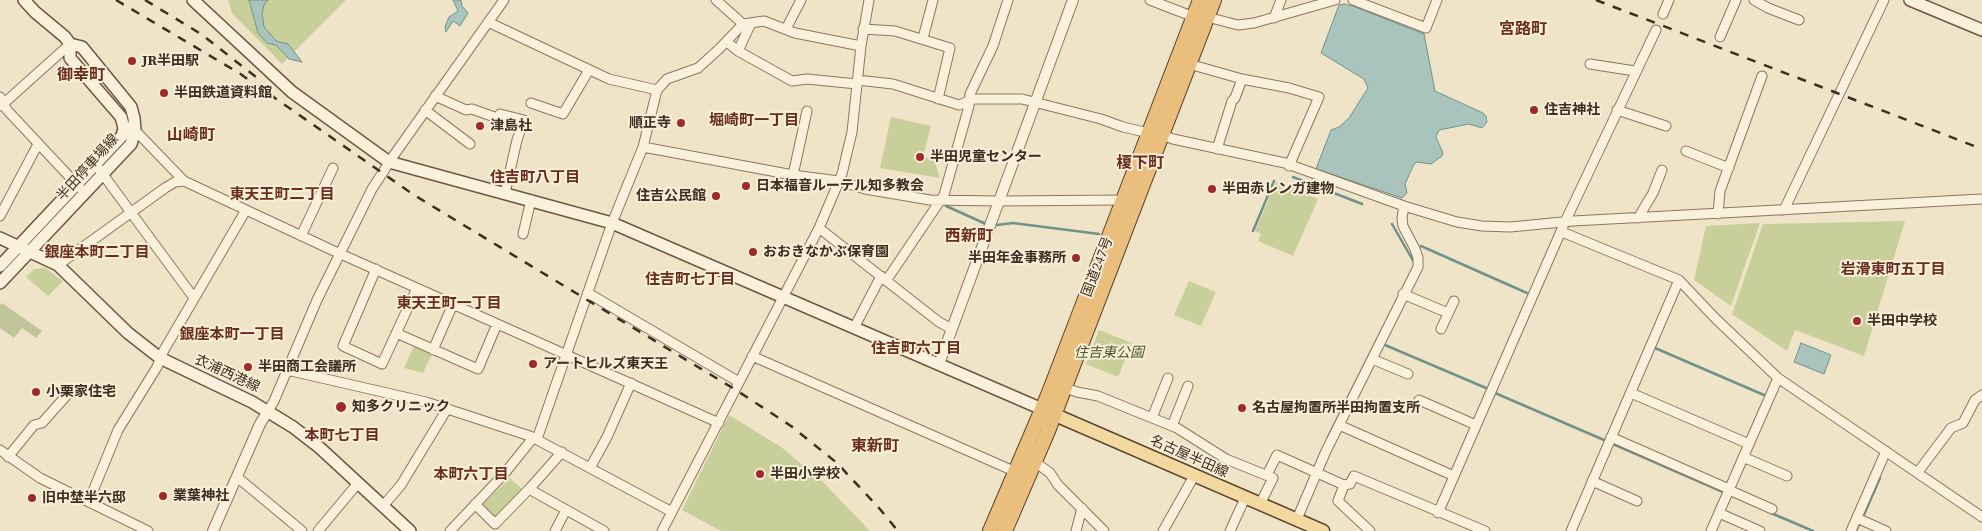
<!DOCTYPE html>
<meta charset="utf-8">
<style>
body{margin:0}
canvas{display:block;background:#f0e4c8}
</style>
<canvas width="1982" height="531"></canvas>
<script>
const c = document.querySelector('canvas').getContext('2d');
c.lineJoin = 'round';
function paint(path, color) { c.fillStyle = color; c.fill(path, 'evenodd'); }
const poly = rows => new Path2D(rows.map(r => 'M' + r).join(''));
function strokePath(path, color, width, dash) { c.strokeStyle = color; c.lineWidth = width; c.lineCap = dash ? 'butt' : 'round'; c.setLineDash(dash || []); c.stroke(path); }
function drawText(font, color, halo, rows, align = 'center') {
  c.font = font + ' "Source Serif 4","Noto Sans JP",serif'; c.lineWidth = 4; c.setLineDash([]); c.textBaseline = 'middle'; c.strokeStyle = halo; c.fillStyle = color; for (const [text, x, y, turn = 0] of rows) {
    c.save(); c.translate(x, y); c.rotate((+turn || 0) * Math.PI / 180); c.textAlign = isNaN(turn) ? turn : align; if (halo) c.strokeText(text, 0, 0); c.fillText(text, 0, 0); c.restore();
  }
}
paint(poly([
 [228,0,346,0,282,64,232,13],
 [891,117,931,126,923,156,934,160,940,178,880,168],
 [1276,182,1318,199,1293,256,1258,241,1261,234,1255,231],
 [1905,221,1864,356,1795,330,1787,351,1732,314,1763,224],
 [1760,223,1731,306,1694,280,1706,226],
 [45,268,63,281,48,296,26,277,34,269],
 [1189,281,1216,292,1201,326,1174,315],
 [1099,330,1132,343,1118,377,1086,364],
 [414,346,432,354,423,373,404,368],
 [729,415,781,447,823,482,870,531,721,531,682,510],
 [510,478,524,491,496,520,481,506]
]), '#c9cf9b');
paint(poly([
 [2,303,42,331,36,338,22,328,14,338,0,328,0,305]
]), '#bfc49a');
const water = poly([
 [249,0,268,0,264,5,262,14,264,27,276,41,288,44,302,62,289,59,276,45,267,43,258,33,249,0],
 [453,0,461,0,462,6,468,13,460,26,453,21,446,32,445,27,449,17,458,11,453,0],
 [1344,4,1353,6,1424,34,1435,91,1483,113,1486,116,1487,122,1482,128,1469,124,1439,130,1436,137,1443,153,1442,156,1431,164,1417,162,1414,164,1405,184,1407,193,1402,198,1316,169,1331,130,1339,127,1349,118,1368,88,1364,79,1321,53,1339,5,1344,4],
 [1801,343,1831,355,1824,374,1794,362,1801,343]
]);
paint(water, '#a9c4bc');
strokePath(water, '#6f938a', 1);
strokePath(poly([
 [1293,177,1362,204],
 [946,206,986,224],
 [997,225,1013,223,1099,234],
 [1253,231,1274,181],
 [1421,246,1527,293],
 [1385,345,1486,388],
 [1655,348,1764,395],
 [1495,393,1604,440],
 [1328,437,1415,264,1392,224],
 [1613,444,1723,492],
 [1771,513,1813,531],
 [1863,517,1880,478],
 [1856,531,1858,527]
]), '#6f938a', 2.5);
const minor = poly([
 [716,0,743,24],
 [1150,0,1194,17,1207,17,1238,25,1254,23,1335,0],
 [1353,0,1426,28,1437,0],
 [1754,0,1768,8,1799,20],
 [1663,14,1669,0],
 [1274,18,1281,0],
 [488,22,609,79,657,90],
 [786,29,801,0],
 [863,29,895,31,950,48,938,99],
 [1720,37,1736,0],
 [923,38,933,0],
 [727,42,738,51,792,81,807,79,857,84],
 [738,51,751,23],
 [1189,64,1242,79,1289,88,1319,97,1289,166],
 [1590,64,1635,71],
 [857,80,893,84,959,105,974,99,1022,99,1101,119,1123,127,1149,133],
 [435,96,466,110,472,109,497,118,500,114,524,120,517,140,505,193],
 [0,97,7,110,80,188],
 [531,103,563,114,589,70],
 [1,106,70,44],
 [425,110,470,144],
 [1617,110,1666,126],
 [131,126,184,181,334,251,719,423],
 [1162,135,1173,139,1285,163,1404,206,1457,222,1482,226,1510,227,1573,221,1982,199],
 [643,147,793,175,839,181,865,189,930,200,999,201,1124,200],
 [1217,149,1232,101,1235,98,1242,79],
 [1686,151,1729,168],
 [96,165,194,298],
 [793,175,807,111],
 [1784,210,1884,0],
 [1718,214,1720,191,1762,76],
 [0,216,38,144],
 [1638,218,1653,193,1662,170],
 [819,228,939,322,952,329],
 [1562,232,1679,280,1715,318,1778,378,1982,517],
 [523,234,531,200],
 [301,236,333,168],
 [58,265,165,188,175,182,184,181],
 [376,269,343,346,382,364,417,288],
 [886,281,944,195,969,106,970,94,993,46,1008,0],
 [588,293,739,382],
 [1403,294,1448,313],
 [854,328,881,276],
 [1441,329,1454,301],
 [396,333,478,369,497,324],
 [433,350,453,304],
 [752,356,1016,472],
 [1372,359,1408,374],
 [287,370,426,402,530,436,672,512],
 [1063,387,1077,392,1098,396,1177,428,1226,459,1273,478,1260,504],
 [1631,393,1749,444],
 [1419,400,1476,425],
 [268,411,274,401,317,300,372,189,394,155,504,0],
 [1152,418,1168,378],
 [1339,425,1454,476],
 [1172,426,1188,386],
 [1611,437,1729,489],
 [537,439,612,223,643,147,657,90,667,79,698,68,719,49,743,24,764,21,795,33,861,46],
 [0,450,40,478,148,531],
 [8,457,34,425,42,423,66,396],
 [1743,457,1787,476],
 [1035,462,1050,473,1058,485,1104,531],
 [590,468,607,437,631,383],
 [1918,472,1951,428,1963,423,1975,400,1982,395],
 [1267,475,1277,455,1344,485,1350,484,1354,476,1485,531],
 [237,477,302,531],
 [1592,481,1637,501],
 [1344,485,1338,501,1370,531],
 [529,489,604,531],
 [1729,490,1772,509],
 [89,501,118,430,157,367,164,350,246,210],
 [475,504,495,524,531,487,562,452],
 [383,506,401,485,447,409],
 [1438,513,1565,222,1656,30],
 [1719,513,1760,531],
 [1857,518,1886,531],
 [1297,519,1326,451,1418,267,1418,258,1415,249,1403,226,1402,218,1404,206],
 [318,531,358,483],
 [450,531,504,474,533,438],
 [555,531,566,510],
 [662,531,819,228,842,174,852,132,861,46,869,0],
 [1076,531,1082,508],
 [1163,531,1194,476],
 [1230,531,1245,498],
 [1571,531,1679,280],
 [1711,531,1778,378],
 [1851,531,1886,451]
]);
const tertiary = poly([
 [939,364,1073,0],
 [213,531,260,424,268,411]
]);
const secondary = poly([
 [193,0,292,92,389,162,612,223,1042,409],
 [1910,0,1982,30],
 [0,238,58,265,128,333,160,358,252,402,293,427,320,448,410,531],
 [0,266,122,136,124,128,121,117,70,58,70,44,65,37,35,12,24,0],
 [0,283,131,144,135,130,134,118,131,107,82,47,70,44]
]);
const primary = poly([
 [1046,411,1323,531]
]);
const trunk = poly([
 [990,531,1048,395,1200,0],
 [1005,531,1048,431,1214,0]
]);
strokePath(minor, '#8d765c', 11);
strokePath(tertiary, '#8d765c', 12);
strokePath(secondary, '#6f573f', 14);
strokePath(primary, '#5b4430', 15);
strokePath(trunk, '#5b4430', 16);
strokePath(minor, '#faf1dc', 9);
strokePath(tertiary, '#faf1dc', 10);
strokePath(secondary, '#faf1dc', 11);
strokePath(primary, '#f3d9a0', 12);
strokePath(trunk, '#eabe7c', 14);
strokePath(poly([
 [116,0,239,73,414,195,736,390,791,426,837,463,879,508,898,531],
 [145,0,201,34,256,77],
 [1596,0,1982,149]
]), '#3d2e20', 2.5, [9, 9]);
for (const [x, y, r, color] of [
 [132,61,5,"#9e2a2b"],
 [164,93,5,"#9e2a2b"],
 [1534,110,5,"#9e2a2b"],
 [681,123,5,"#9e2a2b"],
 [480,126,5,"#9e2a2b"],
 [920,157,5,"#9e2a2b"],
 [746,186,5,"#9e2a2b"],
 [1212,189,5,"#9e2a2b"],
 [716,196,5,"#9e2a2b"],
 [753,252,5,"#9e2a2b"],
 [1076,258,5,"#9e2a2b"],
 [1857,321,5,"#9e2a2b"],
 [533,364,5,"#9e2a2b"],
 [248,367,5,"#9e2a2b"],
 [36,392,5,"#9e2a2b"],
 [341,407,6,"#9e2a2b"],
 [1242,408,5,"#9e2a2b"],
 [760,474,5,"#9e2a2b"],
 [163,496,5,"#9e2a2b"],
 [32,498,5,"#9e2a2b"]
]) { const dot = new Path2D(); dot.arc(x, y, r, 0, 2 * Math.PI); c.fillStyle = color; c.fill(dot); strokePath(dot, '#f7eed8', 2); }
drawText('bold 14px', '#3d2e20', '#f7eed8', [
 ["JR半田駅",142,61],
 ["半田鉄道資料館",174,93],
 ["住吉神社",1544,110],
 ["順正寺",671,123,"right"],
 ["津島社",490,126],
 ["半田児童センター",930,157],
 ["日本福音ルーテル知多教会",756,186],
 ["半田赤レンガ建物",1222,189],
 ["住吉公民館",706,196,"right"],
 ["おおきなかぶ保育園",763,252],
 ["半田年金事務所",1066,258,"right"],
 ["半田中学校",1867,321],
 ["アートヒルズ東天王",543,364],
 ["半田商工会議所",258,367],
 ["小栗家住宅",46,392],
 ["知多クリニック",352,407],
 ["名古屋拘置所半田拘置支所",1252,408],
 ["半田小学校",770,474],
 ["業葉神社",173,496],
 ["旧中埜半六邸",42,498]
], 'left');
drawText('14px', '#3d2e20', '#f7eed8', [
 ["半田停車場線",88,168,-48],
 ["国道247号",1098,267,-69],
 ["衣浦西港線",227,374,25],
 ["名古屋半田線",1189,457,24]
]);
drawText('italic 14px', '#4d5a26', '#f7eed8', [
 ["住吉東公園",1109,353]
]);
drawText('bold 15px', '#6b2e1e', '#f7eed8', [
 ["堀崎町一丁目",754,121],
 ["住吉町八丁目",535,178],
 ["東天王町二丁目",282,195],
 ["銀座本町二丁目",97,253],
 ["岩滑東町五丁目",1893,270],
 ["住吉町七丁目",690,280],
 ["東天王町一丁目",449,304],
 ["銀座本町一丁目",232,335],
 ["住吉町六丁目",916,349],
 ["本町七丁目",342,436],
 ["本町六丁目",471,475]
]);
drawText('bold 16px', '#6b2e1e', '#f7eed8', [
 ["宮路町",1523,30],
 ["御幸町",81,76],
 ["山崎町",191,136],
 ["榎下町",1140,164],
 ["西新町",969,237],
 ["東新町",875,447]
]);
</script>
